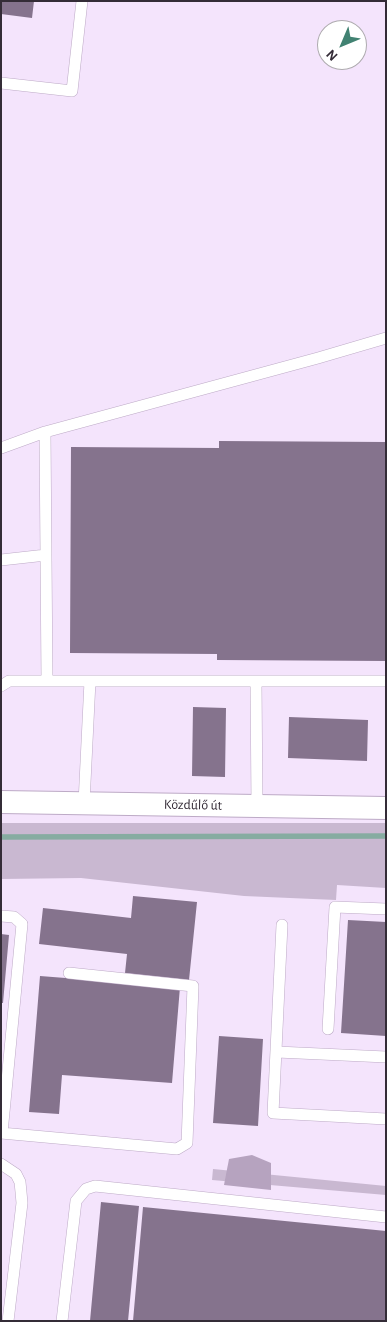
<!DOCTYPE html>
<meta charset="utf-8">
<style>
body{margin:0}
#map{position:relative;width:387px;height:1322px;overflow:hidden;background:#f4e4fc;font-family:"Alegreya Sans",sans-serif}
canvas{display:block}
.frame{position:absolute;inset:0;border:2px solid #342c37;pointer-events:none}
.north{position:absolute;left:317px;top:20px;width:50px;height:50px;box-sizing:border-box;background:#fff;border:1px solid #aeabaf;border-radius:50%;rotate:225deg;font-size:14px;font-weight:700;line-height:20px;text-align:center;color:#342c37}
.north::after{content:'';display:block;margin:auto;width:18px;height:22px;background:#418272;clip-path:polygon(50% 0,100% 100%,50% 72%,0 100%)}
</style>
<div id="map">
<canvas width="387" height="1322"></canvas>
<div class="frame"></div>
<div class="north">N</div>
</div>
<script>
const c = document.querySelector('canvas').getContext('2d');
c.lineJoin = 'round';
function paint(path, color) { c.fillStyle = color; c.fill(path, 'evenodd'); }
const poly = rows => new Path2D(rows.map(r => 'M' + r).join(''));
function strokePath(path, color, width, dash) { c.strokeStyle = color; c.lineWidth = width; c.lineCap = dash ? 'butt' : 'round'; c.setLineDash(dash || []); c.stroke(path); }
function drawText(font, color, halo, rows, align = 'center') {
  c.font = font + ' "Alegreya Sans",sans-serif'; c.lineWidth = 4.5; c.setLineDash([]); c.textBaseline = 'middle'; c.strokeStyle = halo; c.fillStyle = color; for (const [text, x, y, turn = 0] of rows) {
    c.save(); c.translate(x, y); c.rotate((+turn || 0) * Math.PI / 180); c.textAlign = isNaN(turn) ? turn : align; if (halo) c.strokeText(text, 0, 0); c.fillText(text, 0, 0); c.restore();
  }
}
paint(poly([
 [1,823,386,823,386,888,337,885,336,900,244,896,81,878,1,879],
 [213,1169,386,1186,386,1195,212,1180]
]), '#c9b8d1');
paint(poly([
 [252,1155,271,1163,271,1190,224,1185,229,1159]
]), '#b6a3bf');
strokePath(poly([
 [1,837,386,836]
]), '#86aca1', 5.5);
paint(poly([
 [1,1,34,1,32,18,1,14],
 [219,441,386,442,386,661,217,660,217,654,70,653,71,447,219,448],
 [193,707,226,708,225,777,192,776],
 [289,717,368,720,367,761,288,758],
 [133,896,197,902,189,980,125,973,127,954,39,944,43,908,131,918],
 [348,920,386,922,386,1036,341,1033],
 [1,934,9,935,3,1003,1,1003],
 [40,976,180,987,172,1083,62,1075,59,1114,29,1112],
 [219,1036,263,1039,258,1126,213,1123],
 [101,1202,139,1206,128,1321,90,1321],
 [143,1207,386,1231,386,1321,133,1321]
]), '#85738d');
const lane = poly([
 [1,83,72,91,82,1],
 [45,432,47,681],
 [1,448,45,432,318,358,386,338],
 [1,560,46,555],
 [256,681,257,807],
 [1,686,9,681,386,681],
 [84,803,90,681],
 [1,916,14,917,22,924,2,1133],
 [282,925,273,1113,386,1119],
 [328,1029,335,907,386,909],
 [277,1052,386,1057],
 [1,1133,177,1149,187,1143,193,986,69,973],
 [1,1164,16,1174,20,1182,21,1192,22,1203,8,1321],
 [62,1321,76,1201,86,1189,95,1186,386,1217]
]);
const street = poly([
 [1,802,386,808]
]);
strokePath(lane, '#bdaac6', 12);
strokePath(street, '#bdaac6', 24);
strokePath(lane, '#fff', 11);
strokePath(street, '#fff', 22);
drawText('14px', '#342c37', '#fff', [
 ["Közdűlő út",193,805,1]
]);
</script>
